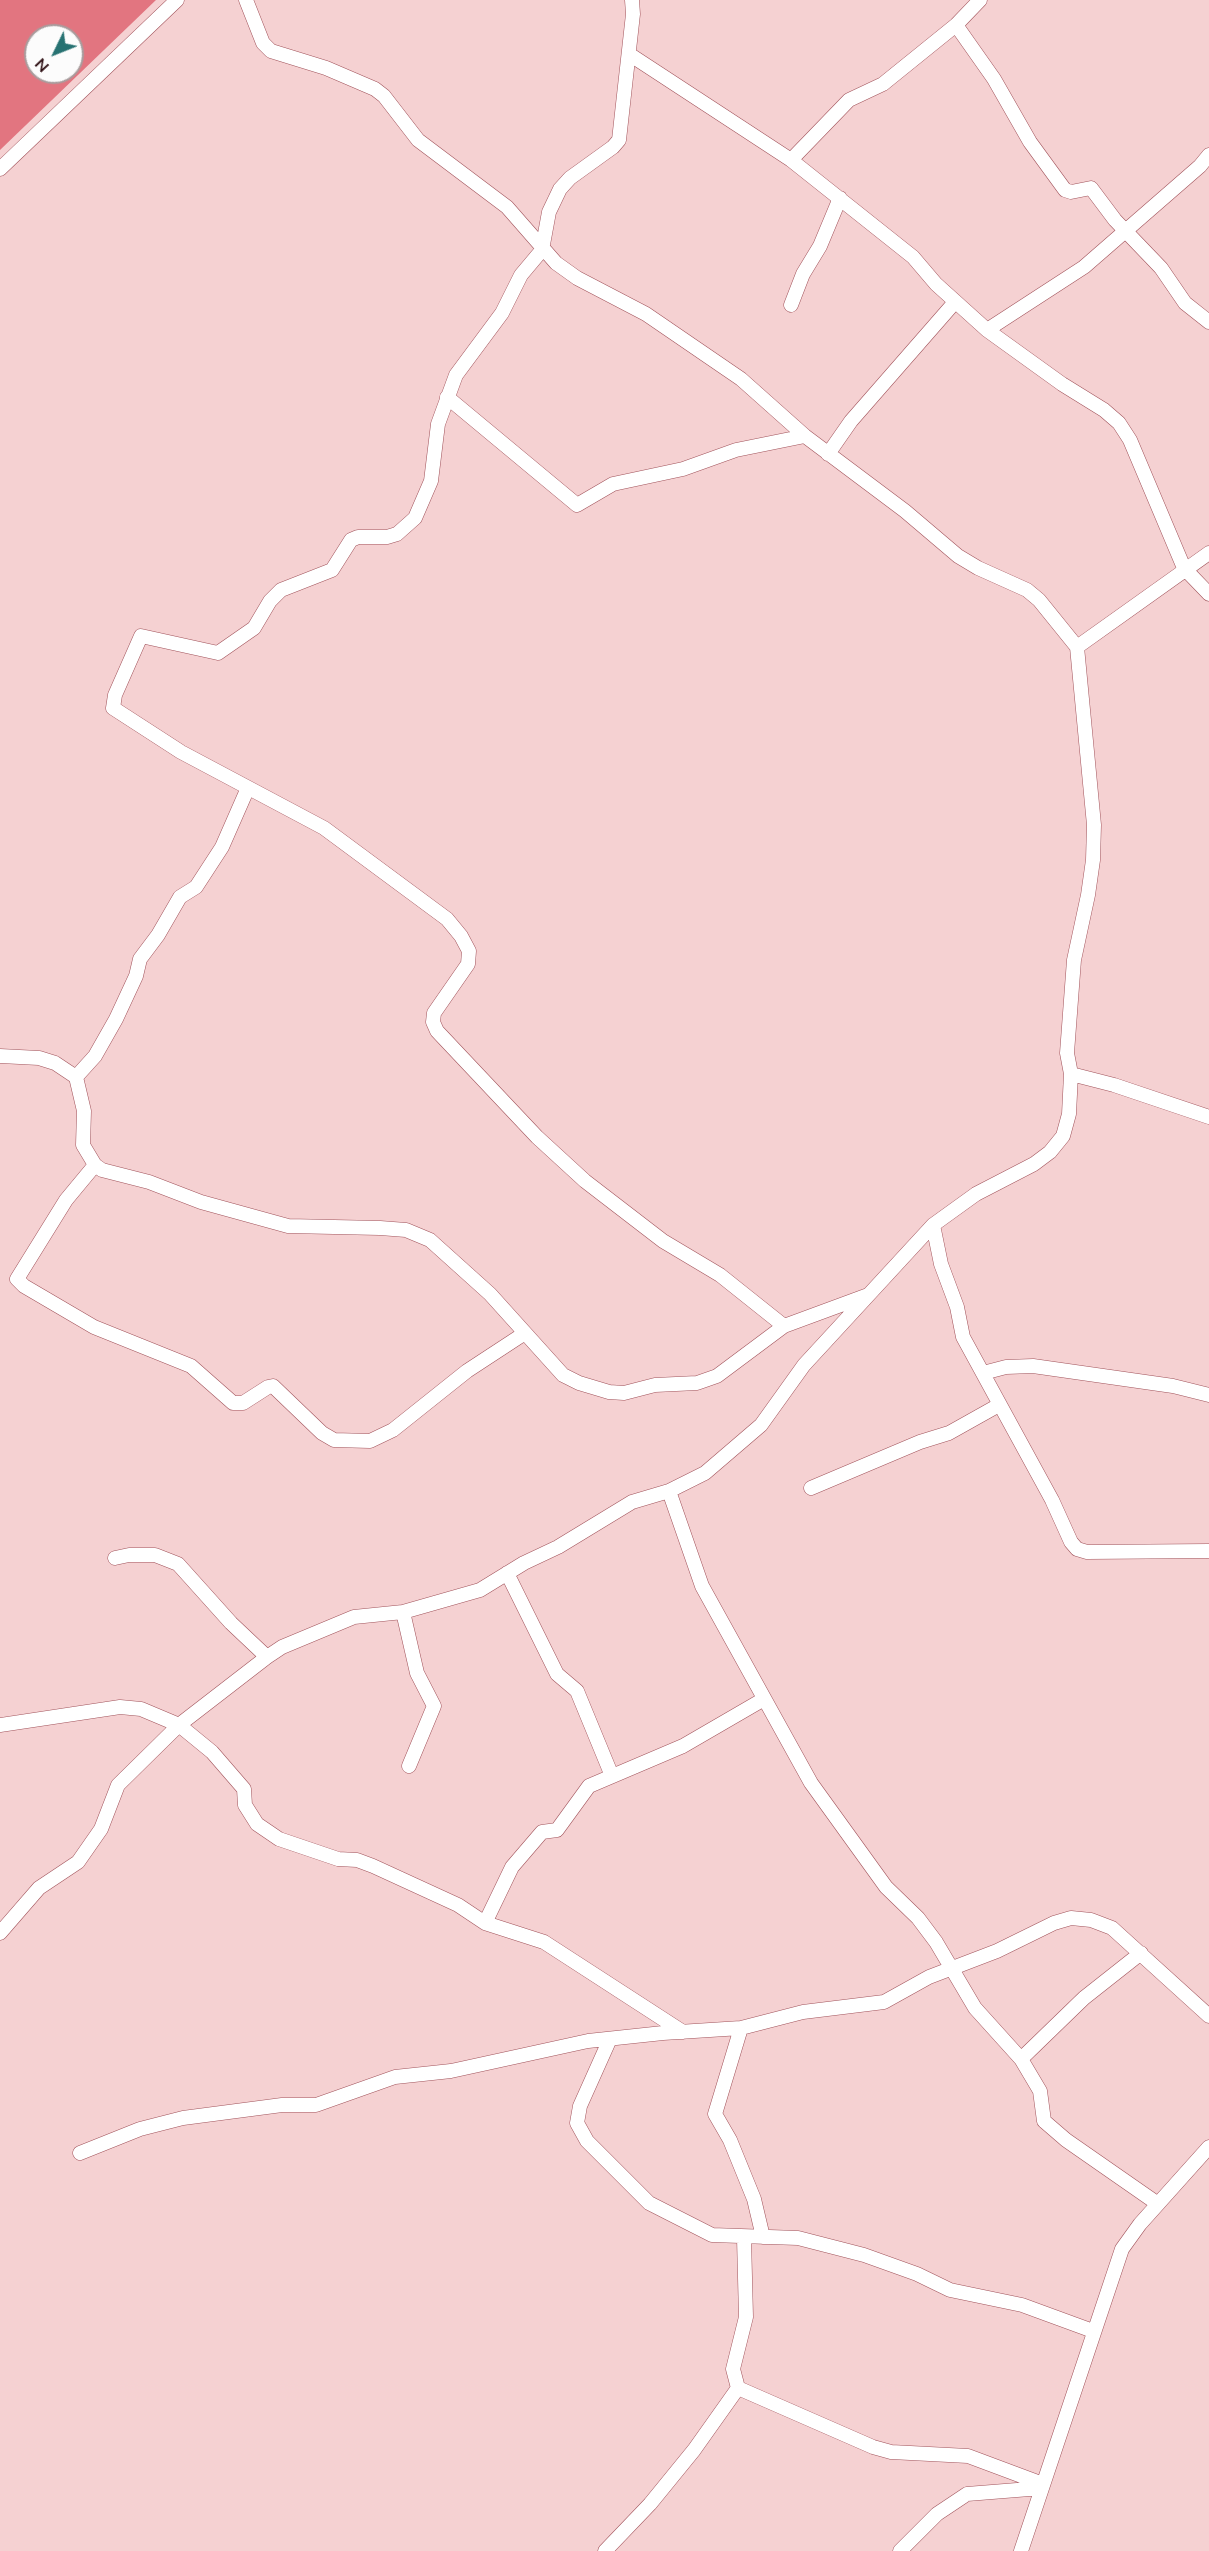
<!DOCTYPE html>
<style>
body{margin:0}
#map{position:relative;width:1209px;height:2551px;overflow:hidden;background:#f5d1d2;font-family:"Nunito Sans",sans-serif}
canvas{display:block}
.north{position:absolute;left:24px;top:24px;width:60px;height:60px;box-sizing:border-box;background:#fcfcfc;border:2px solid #a89c9d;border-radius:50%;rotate:227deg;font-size:16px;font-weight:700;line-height:24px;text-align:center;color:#2a0b0f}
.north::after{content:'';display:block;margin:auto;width:21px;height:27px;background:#277272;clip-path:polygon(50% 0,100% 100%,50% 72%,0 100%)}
</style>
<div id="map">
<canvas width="1209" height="2551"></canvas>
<div class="north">N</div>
</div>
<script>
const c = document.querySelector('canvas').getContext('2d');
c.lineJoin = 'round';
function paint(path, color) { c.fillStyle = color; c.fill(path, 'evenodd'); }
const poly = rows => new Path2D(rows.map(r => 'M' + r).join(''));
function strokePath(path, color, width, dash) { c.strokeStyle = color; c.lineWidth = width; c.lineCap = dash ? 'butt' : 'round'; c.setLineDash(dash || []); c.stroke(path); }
paint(poly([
 [0,0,156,0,0,150],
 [36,36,72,36,72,72,36,72]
]), '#e27580');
const minor = poly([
 [632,0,633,14,619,140,613,147,570,178,560,189,549,212,542,250,521,275,502,313,456,375,438,424,431,481,415,518,397,534,387,537,358,537,351,540,332,570,281,590,270,601,254,628,218,653,141,636,115,695,113,708,181,752,324,828,447,919,461,936,469,951,468,964,434,1013,433,1022,437,1031,537,1137,585,1181,663,1241,720,1275,784,1326],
 [956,25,994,79,1030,142,1065,190,1071,192,1091,188,1115,220,1161,268,1185,303,1209,322],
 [629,54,791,160,913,257,936,284,987,330,1062,384,1104,410,1119,423,1130,440,1184,568,1209,594],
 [791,160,849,100,883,84,956,25,980,0],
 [0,169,177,0],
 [791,305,803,274,820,246,840,198],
 [987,330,1084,267,1200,166,1209,155],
 [447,397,577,505,613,484,683,469,736,450,805,436],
 [828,454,851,421,955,302],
 [1077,647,1209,553],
 [0,1056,39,1058,55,1063,76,1077,84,1111,83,1145,95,1165,102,1170,149,1182,201,1202,288,1226,380,1228,406,1230,430,1240,490,1294,563,1375,579,1383,609,1392,624,1393,655,1385,697,1383,717,1376,784,1326,868,1295],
 [1071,1074,1114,1085,1209,1117],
 [76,1077,95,1056,116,1019,136,976,140,959,158,935,180,897,196,887,222,847,247,790],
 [95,1165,66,1200,17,1279,24,1286,94,1327,191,1366,233,1403,243,1403,268,1387,273,1386,322,1433,334,1440,370,1441,393,1430,467,1371,525,1333],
 [933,1225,941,1264,957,1307,963,1337,1052,1500,1071,1542,1077,1549,1087,1552,1209,1551],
 [983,1373,1006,1367,1033,1366,1173,1386,1209,1395],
 [811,1488,920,1442,949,1433,999,1405],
 [669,1491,702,1586,811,1783,886,1887,918,1918,936,1942,975,2008,1021,2059,1040,2091,1044,2121,1066,2140,1158,2204],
 [115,1558,129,1555,155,1555,178,1564,231,1623,267,1657],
 [507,1573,557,1674,577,1691,612,1776],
 [403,1612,417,1673,434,1706,409,1766],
 [0,1725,120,1707,141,1709,179,1725,212,1752,244,1789,245,1805,257,1824,279,1839,338,1859,357,1860,373,1866,458,1905,485,1923,544,1942,683,2032],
 [485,1923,512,1867,542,1832,557,1830,589,1786,683,1746,764,1699],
 [0,1933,39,1888,78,1862,101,1829,118,1785,179,1725,267,1657,282,1647,354,1617,403,1612,480,1590,524,1563,558,1547,632,1502,669,1491,705,1473,761,1425,804,1365,933,1225,976,1194,1034,1164,1050,1152,1063,1136,1069,1114,1071,1074,1067,1053,1074,960,1088,895,1093,860,1094,825,1077,647,1039,600,1027,590,978,568,958,556,905,511,805,436,741,379,646,314,577,278,556,263,507,207,418,140,384,96,375,89,326,68,271,51,263,43,246,0],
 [741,2028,715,2114,730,2140,754,2199,763,2237],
 [610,2039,580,2106,577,2123,587,2141,649,2203,712,2235,798,2238,864,2255,917,2274,950,2290,1022,2305,1093,2331],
 [1021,2059,1084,1998,1141,1953],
 [80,2153,140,2129,183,2118,282,2105,316,2105,395,2077,451,2071,588,2041,663,2033,741,2028,803,2012,884,2002,929,1977,997,1951,1054,1923,1071,1918,1091,1920,1112,1928,1209,2016],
 [738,2388,873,2447,891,2452,968,2456,1043,2484],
 [605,2551,650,2504,694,2450,738,2388,733,2369,746,2317,744,2238],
 [900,2551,937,2514,967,2494,1042,2488],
 [1021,2551,1122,2249,1140,2224,1209,2147]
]);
strokePath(minor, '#a1535b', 15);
strokePath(minor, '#fff', 14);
</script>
